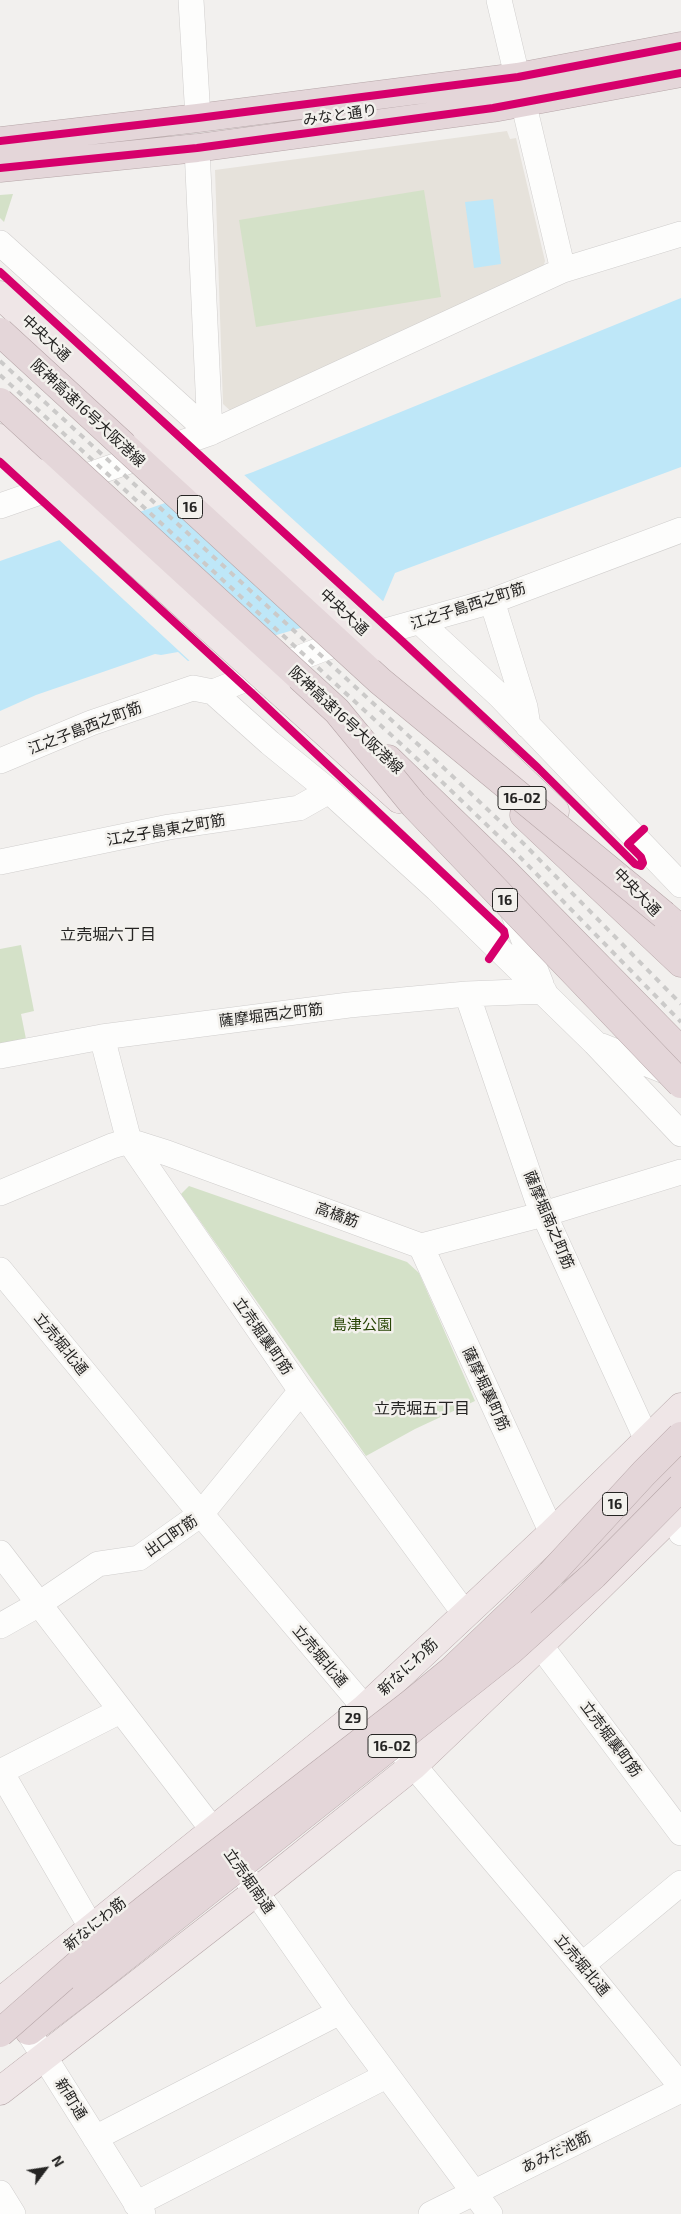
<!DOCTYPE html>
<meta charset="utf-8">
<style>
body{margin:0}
#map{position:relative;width:681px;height:2214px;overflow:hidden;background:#f2f0ee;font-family:"Exo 2",sans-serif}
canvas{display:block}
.north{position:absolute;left:20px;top:2144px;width:50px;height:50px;-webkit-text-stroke:4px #f3f1ed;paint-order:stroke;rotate:59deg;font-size:14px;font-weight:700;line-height:20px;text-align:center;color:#252423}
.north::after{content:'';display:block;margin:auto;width:18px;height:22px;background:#252423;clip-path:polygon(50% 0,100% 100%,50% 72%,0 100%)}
</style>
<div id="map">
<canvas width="681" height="2214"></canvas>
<div class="north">N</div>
</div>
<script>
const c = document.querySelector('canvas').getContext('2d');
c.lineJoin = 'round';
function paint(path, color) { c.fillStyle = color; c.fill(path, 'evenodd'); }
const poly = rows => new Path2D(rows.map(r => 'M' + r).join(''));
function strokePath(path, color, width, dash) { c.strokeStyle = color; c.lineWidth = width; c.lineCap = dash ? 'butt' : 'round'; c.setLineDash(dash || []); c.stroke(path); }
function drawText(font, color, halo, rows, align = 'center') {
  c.font = font + ' "Exo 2","Noto Sans JP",sans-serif'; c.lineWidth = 5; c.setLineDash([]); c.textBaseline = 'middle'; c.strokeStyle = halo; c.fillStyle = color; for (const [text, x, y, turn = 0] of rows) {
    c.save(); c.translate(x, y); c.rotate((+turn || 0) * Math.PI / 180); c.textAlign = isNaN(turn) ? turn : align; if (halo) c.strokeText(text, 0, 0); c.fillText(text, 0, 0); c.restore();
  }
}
paint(poly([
 [507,131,510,139,516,138,545,261,542,271,234,414,223,404,215,170]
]), '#e6e2db');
paint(poly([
 [424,190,441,297,256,327,239,220],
 [13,194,4,222,0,218,0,195],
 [21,945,34,1011,21,1014,26,1039,0,1044,0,949],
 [189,1186,407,1262,419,1273,475,1401,415,1429,366,1456,181,1194]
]), '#d4e1c8');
paint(poly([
 [493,199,501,264,474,268,465,202],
 [681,298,681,467,395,573,382,604,188,661,178,652,161,655,155,654,36,695,0,711,0,561,253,472]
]), '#bee7f8');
paint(poly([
 [242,473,385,603,384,605,326,623,181,494],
 [114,517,251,645,192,663,56,537]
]), '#f2f0ee');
const minor = poly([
 [191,0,198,118],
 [499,0,563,270],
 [197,148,210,433,563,270,681,234],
 [0,243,210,433,0,506],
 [492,601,525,707,528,726],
 [420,622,500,696,681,885],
 [213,692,270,743,329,791,437,889,595,1043,681,1134],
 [0,761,91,723,193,688,213,692,325,648,492,601,681,530],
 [0,862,169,827,299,808,329,791],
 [511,907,541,984],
 [467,994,537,1199,647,1440],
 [102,1037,129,1141,301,1391,465,1614],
 [602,1046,672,1074],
 [0,1056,102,1037,349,1005,467,994,544,991],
 [0,1193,112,1146,129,1141,167,1153,421,1246,544,1214,681,1172],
 [421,1246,552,1533],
 [0,1270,201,1514,582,1965,681,2086],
 [674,1514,681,1533],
 [0,1553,212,1829,340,2012,490,2214],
 [0,1626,39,1604,98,1564,139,1558,201,1514,301,1391],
 [540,1645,681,1833],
 [0,1772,120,1711],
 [1,1772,91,1927],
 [582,1965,681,1883],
 [18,2015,143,2214],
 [95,2138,340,2012],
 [0,2193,13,2214],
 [136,2204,386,2076],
 [431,2214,681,2090]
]);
const major = poly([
 [0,295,147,431],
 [0,438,38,473],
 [382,647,555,811],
 [276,688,399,799],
 [0,2002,364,1709,552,1533,681,1407],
 [0,2091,256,1892,413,1766,540,1645,681,1507]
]);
const highway = poly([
 [0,141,198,118,518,77,681,46],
 [0,168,197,148,493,108,681,73],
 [388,759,506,873,681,1051],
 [524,815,681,963],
 [664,915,681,930],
 [518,1607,551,1574,657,1487,681,1463],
 [29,2031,87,1987]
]);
strokePath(minor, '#d0cecd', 26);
strokePath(major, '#b6a6a8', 29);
strokePath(highway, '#b6a6a8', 29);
strokePath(minor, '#fdfdfc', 25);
strokePath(major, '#efe6e7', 28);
strokePath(highway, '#e4d6d9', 28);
strokePath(poly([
 [0,361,447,771,524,844,681,1004],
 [0,375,439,779,516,853,681,1022]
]), '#cbcac9', 4, [6, 6]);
const majorBridge = poly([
 [147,431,382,647],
 [38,473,276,688]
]);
const highwayBridge = poly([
 [0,332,380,681,664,915],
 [0,402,337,711,414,805,681,1084],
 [551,1574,644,1473,681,1436],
 [87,1987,510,1651,594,1575,681,1487],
 [0,2033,91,1953,144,1910,409,1705,452,1670,518,1607]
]);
strokePath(majorBridge, '#b6a6a8', 29, []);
strokePath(highwayBridge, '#b6a6a8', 29, []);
strokePath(majorBridge, '#efe6e7', 28);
strokePath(highwayBridge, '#e4d6d9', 28);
strokePath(poly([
 [0,141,198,118,518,77,681,46],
 [0,168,197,148,493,108,681,73],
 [0,272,402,641,538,768,635,864,641,866,643,863,641,857,628,844,644,829],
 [0,462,255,696,504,931,505,936,489,959]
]), '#d6006c', 8);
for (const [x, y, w] of [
 [190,507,25],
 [522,798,48],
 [505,900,25],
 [615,1504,25],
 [353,1718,28],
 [392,1746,48]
]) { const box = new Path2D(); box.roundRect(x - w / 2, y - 11.5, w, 23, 4); c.fillStyle = '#f3f1ed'; c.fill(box); strokePath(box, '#252423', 1); }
drawText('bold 14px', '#252423', null, [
 ["16",190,507],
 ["16-02",522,798],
 ["16",505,900],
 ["16",615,1504],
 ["29",353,1718],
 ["16-02",392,1746]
]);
drawText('15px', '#252423', '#f3f1ed', [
 ["みなと通り",340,115,-8],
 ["中央大通",46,338,43],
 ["阪神高速16号大阪港線",88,413,43],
 ["江之子島西之町筋",468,606,-18],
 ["中央大通",344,612,43],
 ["阪神高速16号大阪港線",346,720,43],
 ["江之子島西之町筋",85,728,-21],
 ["江之子島東之町筋",166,830,-10],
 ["中央大通",637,892,46],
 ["薩摩堀西之町筋",271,1015,-7],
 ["高橋筋",337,1215,20],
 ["薩摩堀南之町筋",549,1220,67],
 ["立売堀裏町筋",263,1336,55],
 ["立売堀北通",61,1344,51],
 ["薩摩堀裏町筋",486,1389,65],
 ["出口町筋",171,1536,-35],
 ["立売堀北通",320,1656,50],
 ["新なにわ筋",408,1667,-43],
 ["立売堀裏町筋",611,1739,53],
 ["立売堀南通",249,1881,55],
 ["新なにわ筋",95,1924,-39],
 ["立売堀北通",582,1965,50],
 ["新町通",71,2099,58],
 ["あみだ池筋",556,2152,-26]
]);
drawText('15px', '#284505', '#f3f1ed', [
 ["島津公園",362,1325]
]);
drawText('16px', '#252423', '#f3f1ed', [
 ["立売堀六丁目",108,935],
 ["立売堀五丁目",422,1409]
]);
</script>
